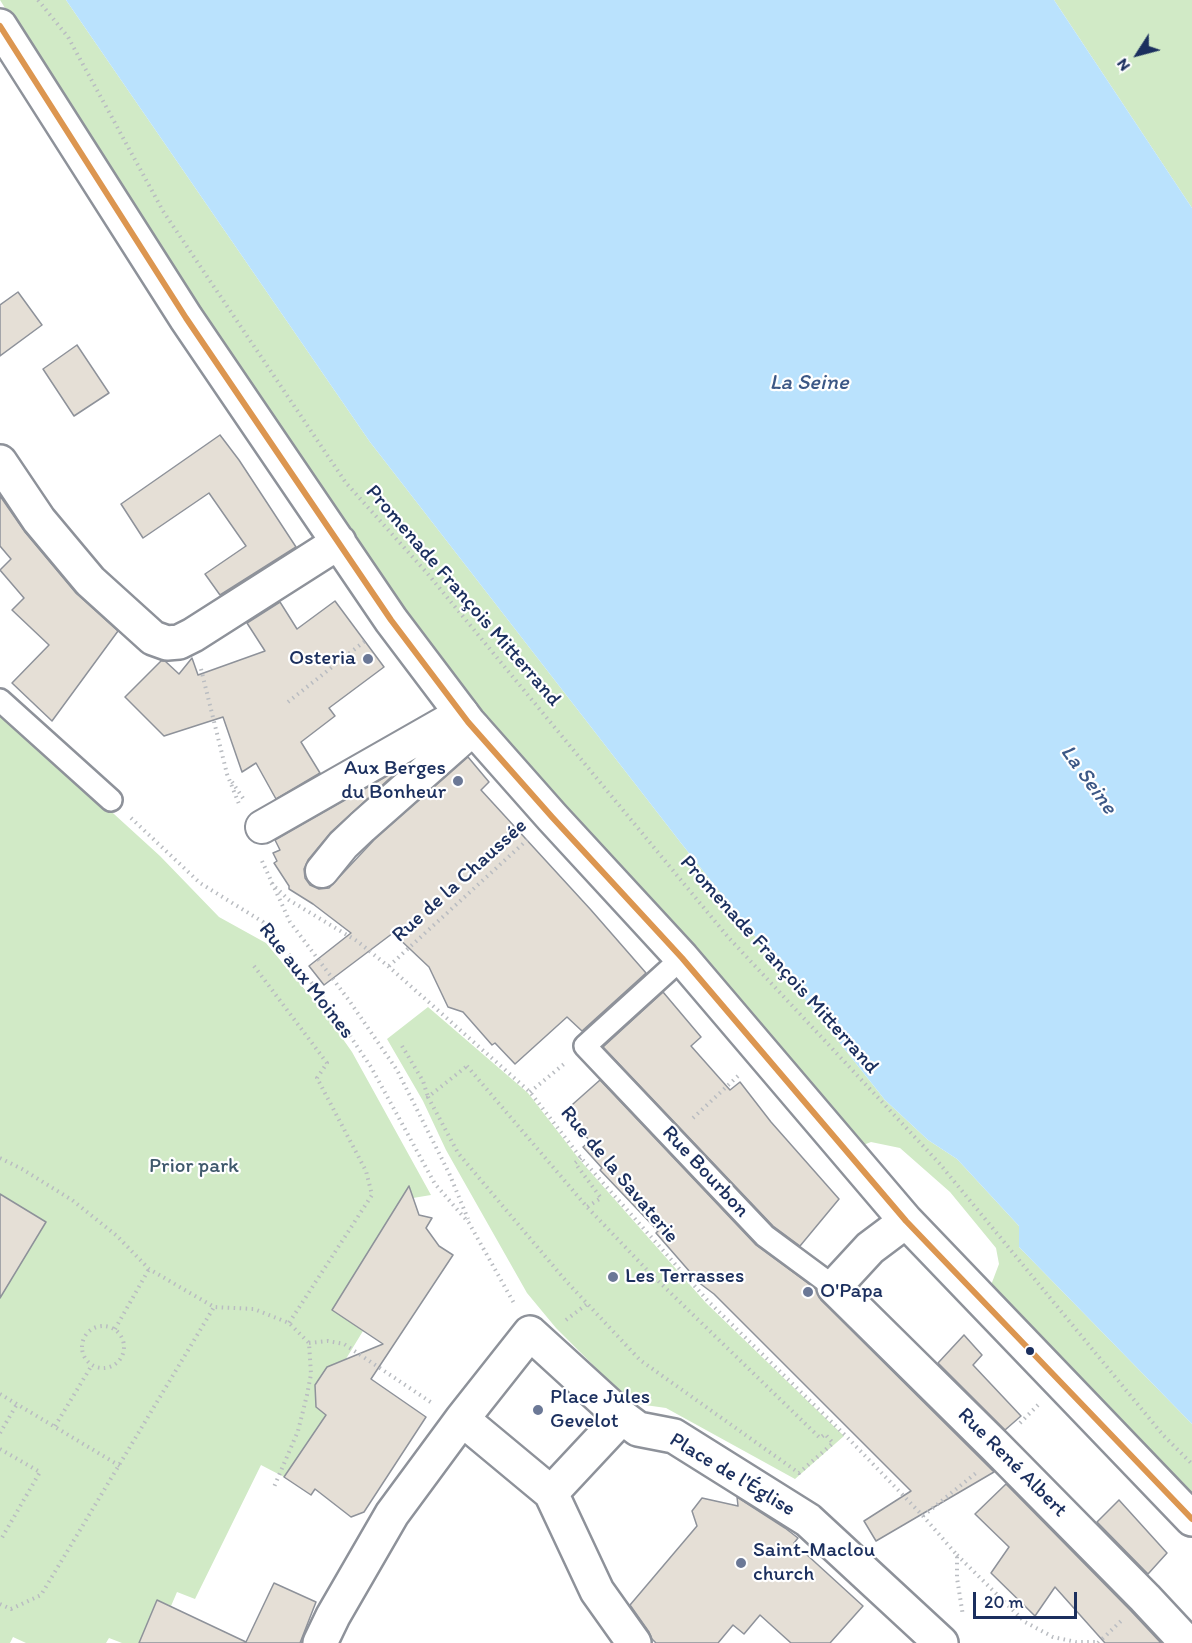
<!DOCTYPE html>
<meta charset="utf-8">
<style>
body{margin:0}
#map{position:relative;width:1192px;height:1643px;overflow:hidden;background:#fff;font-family:Itim,sans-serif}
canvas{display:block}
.north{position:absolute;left:1108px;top:24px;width:60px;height:60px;-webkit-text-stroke:4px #fff;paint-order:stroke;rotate:234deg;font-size:16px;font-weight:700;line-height:24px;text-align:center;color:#1b2f5e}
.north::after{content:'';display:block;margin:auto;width:21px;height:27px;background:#1b2f5e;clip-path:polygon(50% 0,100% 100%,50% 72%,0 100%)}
.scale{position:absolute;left:973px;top:1592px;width:104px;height:27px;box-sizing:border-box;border:3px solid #1b2f5e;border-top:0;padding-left:8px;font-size:18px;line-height:21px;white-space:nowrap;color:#1b2f5e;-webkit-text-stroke:4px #fff;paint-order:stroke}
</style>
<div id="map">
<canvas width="1192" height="1643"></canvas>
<div class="north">N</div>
<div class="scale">20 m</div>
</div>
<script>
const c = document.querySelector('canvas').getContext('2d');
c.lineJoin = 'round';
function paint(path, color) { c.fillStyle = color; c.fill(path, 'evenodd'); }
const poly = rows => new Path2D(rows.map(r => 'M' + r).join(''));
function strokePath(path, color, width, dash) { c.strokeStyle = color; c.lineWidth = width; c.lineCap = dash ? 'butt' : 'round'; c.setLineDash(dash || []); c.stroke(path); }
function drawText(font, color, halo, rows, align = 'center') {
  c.font = font + ' Itim,sans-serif'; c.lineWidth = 4.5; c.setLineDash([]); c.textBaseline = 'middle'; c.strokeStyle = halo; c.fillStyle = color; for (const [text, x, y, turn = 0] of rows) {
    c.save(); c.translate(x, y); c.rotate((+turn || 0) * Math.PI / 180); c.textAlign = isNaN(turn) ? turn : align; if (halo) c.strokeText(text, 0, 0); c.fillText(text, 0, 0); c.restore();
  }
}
paint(poly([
 [0,0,66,0,370,442,681,843,885,1100,928,1140,957,1159,1019,1226,1019,1247,1192,1424,1192,1506,988,1293,999,1264,996,1248,950,1192,900,1148,871,1142,853,1149,442,671,155,249],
 [1054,0,1192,0,1192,208,1060,9],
 [0,710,160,856,219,917,266,943,326,1015,352,1052,431,1195,413,1198,333,1310,363,1331,341,1367,335,1364,327,1367,315,1385,316,1394,329,1410,284,1477,261,1465,195,1599,177,1592,171,1606,157,1600,139,1643,122,1643,109,1638,106,1643,26,1643,13,1637,10,1643,0,1643],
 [428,1007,528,1093,579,1159,706,1303,844,1436,795,1479,666,1408,631,1403,556,1328,527,1293,446,1150,423,1101,387,1039]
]), '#d1eac6');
paint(poly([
 [66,0,1054,0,1192,208,1192,1424,1019,1247,1019,1226,957,1159,928,1140,885,1100,681,843,370,442]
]), '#bae2fd');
const building = poly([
 [18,292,42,325,0,356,0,305,18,292],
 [77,345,109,393,74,416,43,369,77,345],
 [220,435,239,460,296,547,220,595,205,574,246,546,209,493,143,538,121,504,220,435],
 [0,496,25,532,76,593,118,631,52,721,12,683,49,645,12,610,24,598,0,570,11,559,0,546,0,496],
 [335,601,384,667,329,708,335,716,301,742,320,773,276,799,256,763,242,772,223,717,164,736,125,697,161,661,165,661,179,674,192,658,198,675,265,651,247,623,280,602,297,629,335,601],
 [468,757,489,782,481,790,591,910,646,973,582,1031,567,1017,515,1064,495,1043,492,1045,463,1012,448,1007,429,967,393,933,324,985,309,966,351,933,313,904,289,889,289,886,274,863,277,861,273,853,280,850,275,840,401,768,331,832,308,860,304,869,305,878,310,885,319,889,329,888,374,840,468,757],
 [663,992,701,1037,691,1046,730,1090,740,1082,771,1122,839,1199,800,1246,773,1226,603,1047,663,992],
 [600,1080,756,1245,816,1289,821,1300,994,1472,876,1541,864,1521,911,1491,714,1294,694,1279,690,1272,656,1233,658,1231,600,1170,602,1168,583,1147,590,1141,564,1112,600,1080],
 [409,1186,419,1215,432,1218,426,1228,439,1246,453,1255,371,1379,426,1417,364,1512,351,1517,315,1489,311,1495,284,1477,326,1415,316,1407,315,1385,327,1367,383,1344,332,1310,409,1186],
 [0,1194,46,1222,0,1298,0,1194],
 [964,1335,982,1355,973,1365,1021,1416,1005,1430,938,1363,964,1335],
 [1006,1484,1131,1611,1161,1643,1105,1643,1055,1587,1035,1616,991,1573,1009,1547,975,1514,1006,1484],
 [737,1497,785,1528,798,1538,794,1543,863,1606,830,1643,791,1643,760,1615,744,1634,733,1625,718,1643,656,1643,652,1639,649,1632,630,1605,697,1526,692,1511,702,1498,738,1506,737,1497],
 [1119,1500,1167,1553,1148,1574,1097,1522,1119,1500],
 [274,1583,316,1602,300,1643,139,1643,157,1600,246,1642,274,1583]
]);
paint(building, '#e5dfd6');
strokePath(building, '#8e929a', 1.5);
const service = poly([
 [0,700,111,800],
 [682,958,585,1046,765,1236,834,1287]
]);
const pedestrian = poly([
 [262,827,462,713],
 [322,871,343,845,362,827,474,728]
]);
const minor = poly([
 [0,26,186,318,391,620,468,722,552,817,682,958,906,1221,1192,1519],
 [0,462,39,520,90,581,153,638,167,643,179,642,193,635,339,542],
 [906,1221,870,1248,834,1287,996,1447,1145,1598,1187,1643],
 [551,1493,622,1417],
 [320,1643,333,1616,392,1514,462,1419],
 [634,1643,597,1591,551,1493,462,1419,530,1333,622,1417,638,1429,674,1436,808,1520,941,1643]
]);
strokePath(service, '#8e929a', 26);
strokePath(pedestrian, '#8e929a', 36);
strokePath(minor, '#8e929a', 38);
strokePath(poly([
 [38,0,68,37,163,211,346,483,427,573,728,937,939,1163,1163,1435,1192,1464],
 [201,669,227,774,239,804],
 [288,702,365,641],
 [232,782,245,801],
 [131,818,200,883,263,922,330,1006,371,1067,435,1184,469,1223,515,1305],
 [262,861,290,922,348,999,397,1070,449,1173,468,1219],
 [271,883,289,900,357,941,388,966,530,1092,581,1158,708,1301,846,1436,923,1516,957,1555,957,1578,963,1616],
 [254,966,327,1063,317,1078,366,1171,372,1195,289,1323],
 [389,966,527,840],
 [402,1046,423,1081,428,1097],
 [467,1066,587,1207,650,1273,820,1438,825,1434,833,1443,799,1473,640,1360,566,1281,458,1153,428,1097,467,1066],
 [530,1092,564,1064],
 [693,1118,738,1076],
 [0,1158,22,1169,72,1200,117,1236,149,1269,214,1307,254,1309,289,1323,309,1343,311,1374,307,1395,298,1431,274,1487],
 [581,1158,575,1163,601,1198,587,1207],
 [566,1320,587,1304],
 '82 1347a21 21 0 1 1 42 0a21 21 0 1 1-42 0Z',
 [115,1329,149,1269],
 [309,1343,328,1341,344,1344,432,1403],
 [0,1394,120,1466],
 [1020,1423,1038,1405],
 [55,1426,92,1365],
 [0,1433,17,1404],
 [0,1449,40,1472,0,1541],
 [923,1516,976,1473],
 [957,1555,1025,1622,1053,1637,1076,1642,1098,1642],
 [0,1604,11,1609,41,1595,214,1307],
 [1098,1643,1121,1621]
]), '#b9bcc1', 4, [1.5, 4.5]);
strokePath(service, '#fff', 21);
strokePath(pedestrian, '#fff', 32);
strokePath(minor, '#fff', 33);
strokePath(poly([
 [0,26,186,318,391,620,468,722,552,817,682,958,906,1221,1192,1519]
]), '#dc9650', 6);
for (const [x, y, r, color] of [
 [368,659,6,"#6b7896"],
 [458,781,6,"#6b7896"],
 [613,1277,6,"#6b7896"],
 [808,1292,6,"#6b7896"],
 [1030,1351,5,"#1b2f5e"],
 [538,1410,6,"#6b7896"],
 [741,1563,6,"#6b7896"]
]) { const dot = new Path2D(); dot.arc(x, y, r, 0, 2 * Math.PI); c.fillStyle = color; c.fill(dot); strokePath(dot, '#fff', 2); }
drawText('21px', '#1b2f5e', '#fff', [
 ["Promenade François Mitterrand",463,596,49],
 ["Rue de la Chaussée",460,881,-42],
 ["Promenade François Mitterrand",779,965,48],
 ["Rue aux Moines",306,981,52],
 ["Rue Bourbon",705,1172,47],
 ["Rue de la Savaterie",619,1175,50],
 ["Rue René Albert",1012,1463,45],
 ["Place de l'Église",732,1475,31]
]);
drawText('21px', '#1b2f5e', '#fff', [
 ["Osteria",356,659,"right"],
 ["Aux Berges",446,769,"right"],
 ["du Bonheur",446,793,"right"],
 ["Les Terrasses",625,1277],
 ["O'Papa",820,1292],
 ["Place Jules",550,1398],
 ["Gevelot",550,1422],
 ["Saint-Maclou",753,1551],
 ["church",753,1575]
], 'left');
drawText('21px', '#3f596c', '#fff', [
 ["Prior park",194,1167]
]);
drawText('italic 22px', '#3c5886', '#fff', [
 ["La Seine",809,383],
 ["La Seine",1088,780,54]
]);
</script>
